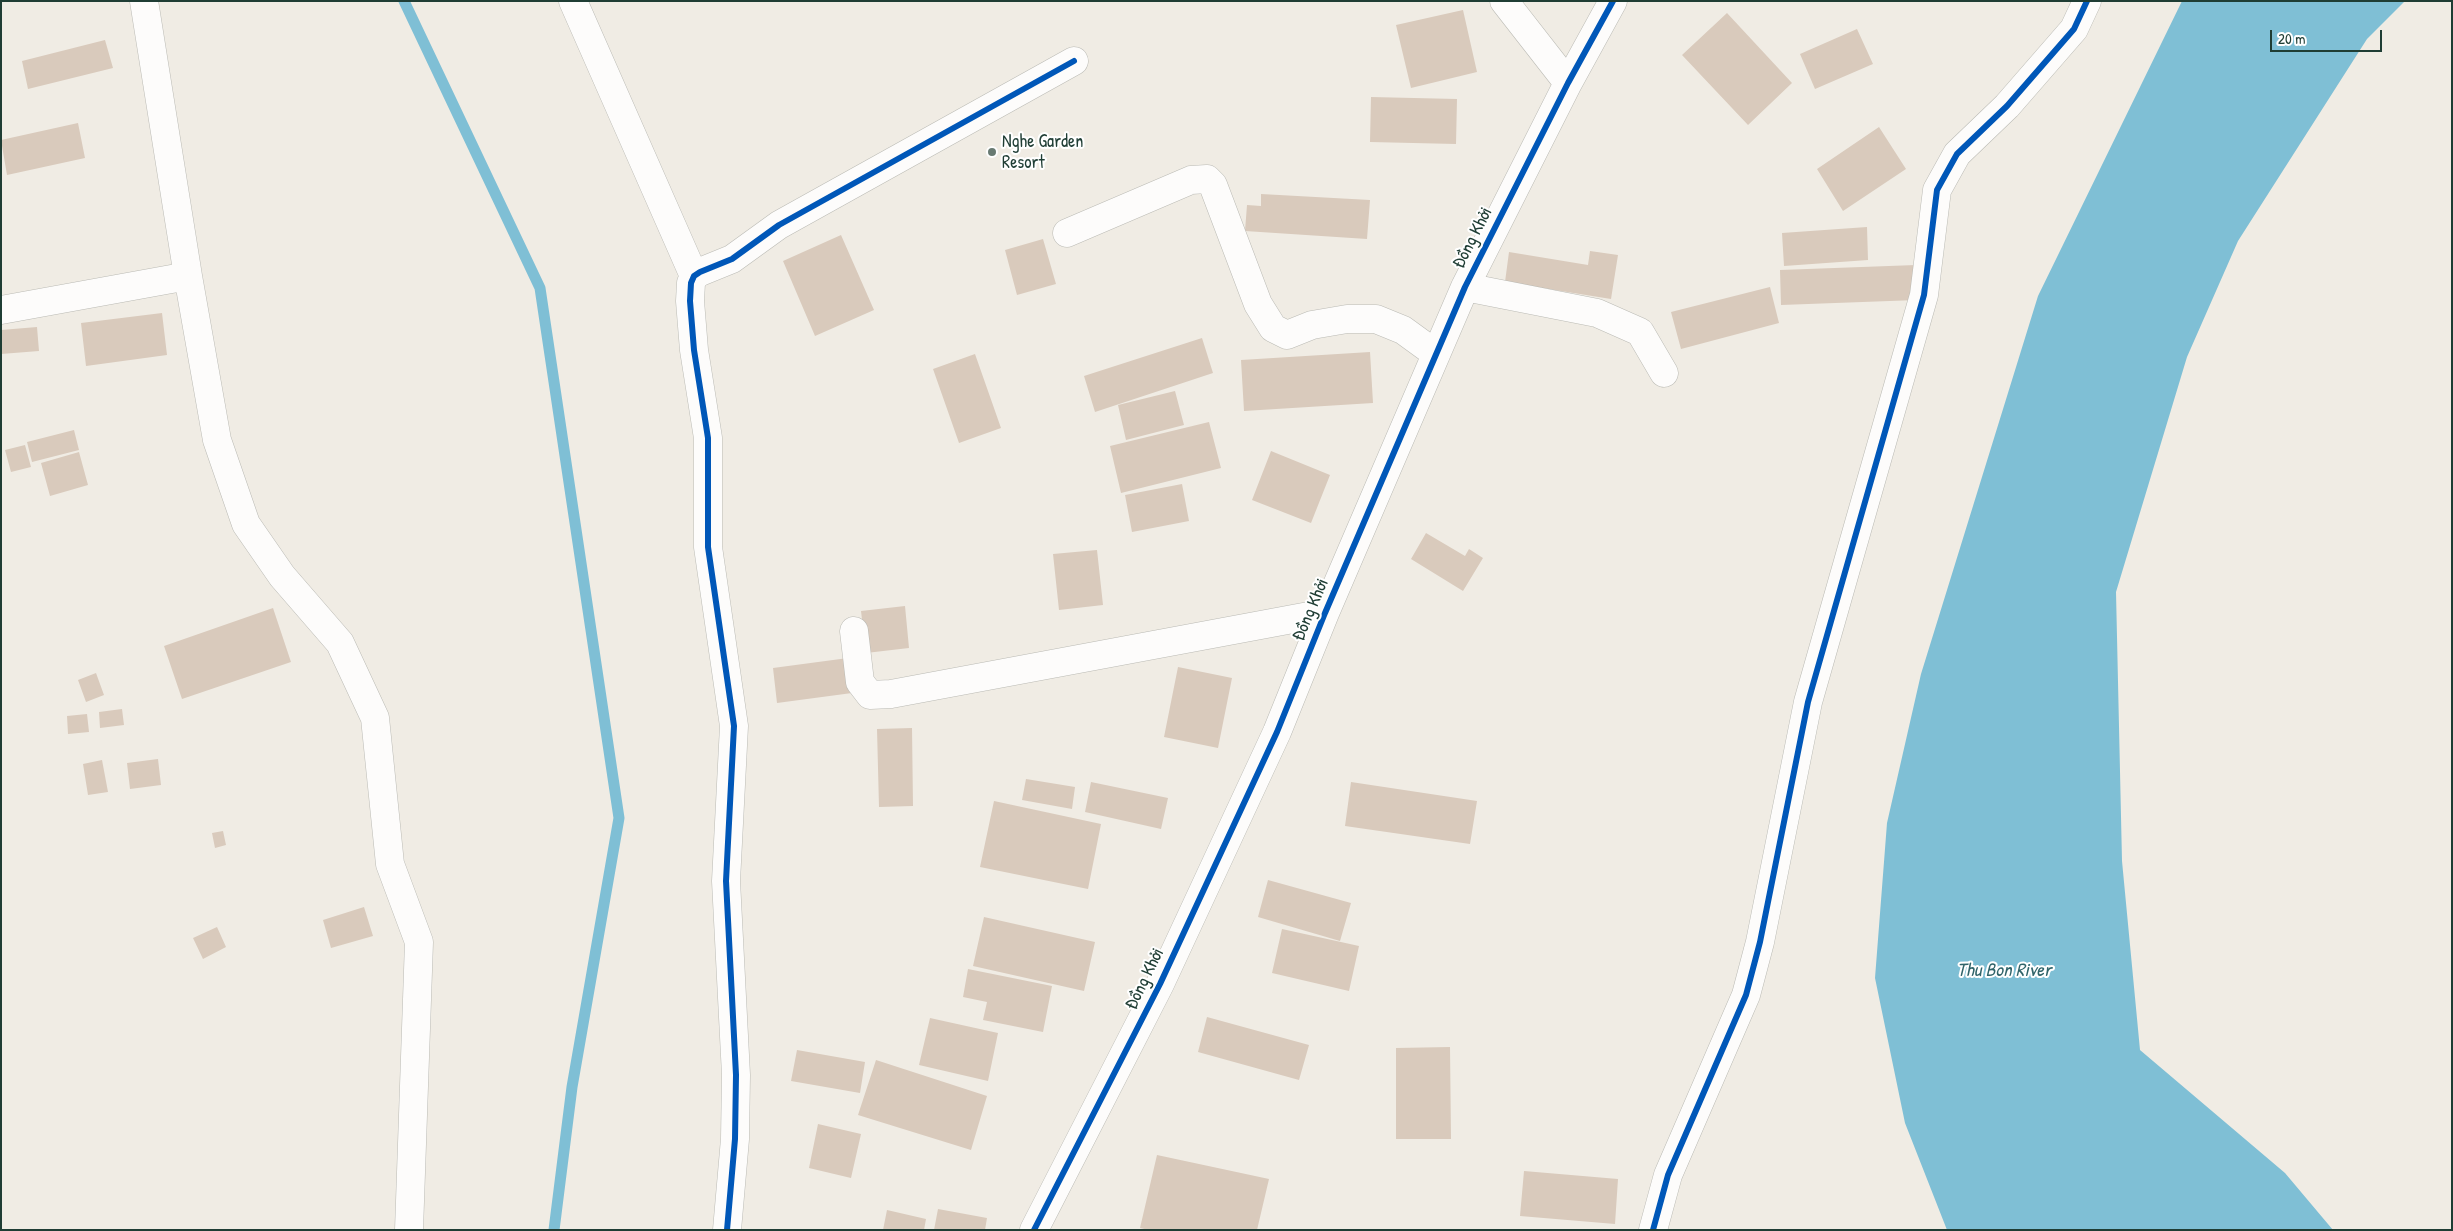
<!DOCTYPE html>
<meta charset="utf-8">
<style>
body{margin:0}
#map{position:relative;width:2453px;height:1231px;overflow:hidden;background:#f0ece4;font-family:"Patrick Hand",sans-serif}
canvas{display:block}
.frame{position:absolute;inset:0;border:2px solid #1f3d34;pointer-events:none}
.scale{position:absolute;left:2270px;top:30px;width:112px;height:22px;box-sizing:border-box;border:2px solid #1f3d34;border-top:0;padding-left:6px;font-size:15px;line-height:18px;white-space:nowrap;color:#1f3d34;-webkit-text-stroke:4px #fff;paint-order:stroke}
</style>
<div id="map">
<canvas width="2453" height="1231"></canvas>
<div class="frame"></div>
<div class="scale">20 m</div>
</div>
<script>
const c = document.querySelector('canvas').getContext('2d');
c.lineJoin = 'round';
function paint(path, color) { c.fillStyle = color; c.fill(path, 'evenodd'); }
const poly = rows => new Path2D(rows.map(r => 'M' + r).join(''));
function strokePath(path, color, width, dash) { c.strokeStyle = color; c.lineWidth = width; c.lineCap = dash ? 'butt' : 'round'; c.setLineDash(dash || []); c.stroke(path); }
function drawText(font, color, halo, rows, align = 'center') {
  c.font = font + ' "Patrick Hand",sans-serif'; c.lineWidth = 4; c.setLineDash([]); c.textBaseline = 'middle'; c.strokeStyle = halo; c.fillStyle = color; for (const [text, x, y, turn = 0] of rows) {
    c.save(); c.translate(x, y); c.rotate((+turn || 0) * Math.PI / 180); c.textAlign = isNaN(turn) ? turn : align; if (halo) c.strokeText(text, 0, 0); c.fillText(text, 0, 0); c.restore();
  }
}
paint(poly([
 [2182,1,2405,1,2367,39,2238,241,2187,357,2116,592,2122,861,2140,1050,2285,1173,2333,1230,1947,1230,1905,1123,1875,978,1887,823,1921,674,2038,296]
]), '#7fbfd5');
strokePath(poly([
 [404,1,540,288,619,818,572,1087,554,1230]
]), '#7fbfd5', 11);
paint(poly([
 [1463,10,1477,72,1411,88,1396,25],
 [1727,13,1792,83,1748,125,1682,55],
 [1857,29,1873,64,1815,89,1800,54],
 [105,40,113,68,28,89,22,61],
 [1371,97,1457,99,1456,144,1370,142],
 [78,123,85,158,7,175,1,140],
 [1879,127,1906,169,1843,211,1817,169],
 [1261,194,1370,200,1367,239,1245,231,1247,205,1261,206],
 [1867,227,1868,260,1784,266,1782,233],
 [841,235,874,310,815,336,783,261],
 [1043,239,1056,284,1017,295,1005,250],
 [1590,251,1618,255,1611,299,1505,282,1509,252,1588,265],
 [1916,265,1917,300,1781,305,1780,270],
 [1770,287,1779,323,1681,349,1671,312],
 [162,313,167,355,86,366,81,323],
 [37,327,39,351,1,354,1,330],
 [1202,338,1213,373,1095,412,1084,376],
 [1370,352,1373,403,1244,411,1241,360],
 [975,354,1001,428,959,443,933,369],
 [1175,391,1184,425,1126,440,1118,405],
 [1209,422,1221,468,1121,493,1110,446],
 [74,430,79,450,32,462,27,442],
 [25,445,31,467,11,472,5,450],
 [1271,451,1330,475,1311,523,1252,500],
 [79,452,88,485,50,496,41,463],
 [1182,484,1189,521,1132,532,1125,495],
 [1426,533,1465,556,1469,549,1483,558,1463,591,1411,559],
 [1097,550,1103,605,1059,610,1053,554],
 [905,606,909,648,866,653,861,611],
 [273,608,291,662,182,699,164,646],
 [848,658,852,693,777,703,773,668],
 [1178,667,1232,678,1218,748,1164,737],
 [96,673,104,695,86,702,78,680],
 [122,709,124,725,100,728,99,712],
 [87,714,89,732,68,734,67,716],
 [912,728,913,806,879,807,877,729],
 [158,759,161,785,130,789,127,763],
 [102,760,108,792,88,795,83,764],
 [1026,779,1075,787,1072,809,1022,800],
 [1091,782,1168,798,1161,829,1085,812],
 [1351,782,1477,801,1470,844,1345,826],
 [994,801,1101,824,1088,889,980,867],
 [223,831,226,845,215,848,212,833],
 [1268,880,1351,903,1340,941,1258,917],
 [364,907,373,936,331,948,323,920],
 [984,917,1095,942,1084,991,973,966],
 [217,927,226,947,203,959,193,938],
 [1282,929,1359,946,1349,991,1272,973],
 [968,969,1052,986,1043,1032,983,1020,987,1002,963,997],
 [1207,1017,1309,1045,1299,1080,1198,1052],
 [930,1018,998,1033,988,1081,919,1065],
 [1450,1047,1451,1139,1396,1139,1396,1048],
 [797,1050,865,1062,860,1093,791,1081],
 [876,1060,987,1096,971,1150,858,1115],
 [818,1124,861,1134,851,1178,809,1168],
 [1157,1155,1269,1179,1257,1230,1149,1230,1140,1228],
 [1524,1171,1618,1179,1615,1224,1520,1216],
 [938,1209,987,1218,985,1230,934,1230],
 [887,1210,926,1219,924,1230,883,1230]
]), '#d9cabc');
const minor = poly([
 [144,1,188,276,217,440,246,524,282,576,340,643,375,718,390,864,419,942,409,1230],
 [573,1,694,276],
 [1504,1,1568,83],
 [1067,233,1191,180,1207,179,1213,185,1258,304,1273,328,1287,335,1312,325,1347,319,1376,319,1403,330,1436,354],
 [1465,287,1597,313,1640,332,1664,373],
 [1,310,188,276],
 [854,631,860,682,870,695,891,694,1325,613],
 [727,1230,735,1139,736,1075,726,881,734,726,708,547,708,438,694,350,690,301,691,283,694,276,700,272,732,259,779,225,1074,61],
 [1034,1230,1160,984,1277,732,1325,613,1465,287,1568,83,1613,1],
 [1653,1230,1668,1175,1746,995,1760,942,1808,702,1924,295,1937,190,1957,154,2007,106,2074,29,2087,1]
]);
strokePath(minor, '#babab4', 29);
strokePath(minor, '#fdfcfb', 28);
strokePath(poly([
 [727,1230,735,1139,736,1075,726,881,734,726,708,547,708,438,694,350,690,301,691,283,694,276,700,272,732,259,779,225,1074,61],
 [1034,1230,1160,984,1277,732,1325,613,1465,287,1568,83,1613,1],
 [1653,1230,1668,1175,1746,995,1760,942,1808,702,1924,295,1937,190,1957,154,2007,106,2074,29,2087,1]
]), '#0057b8', 6);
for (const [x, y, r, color] of [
 [992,152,5,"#687a72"]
]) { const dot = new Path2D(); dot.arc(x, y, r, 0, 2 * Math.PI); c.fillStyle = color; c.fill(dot); strokePath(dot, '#fff', 2); }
drawText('18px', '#1f3d34', '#fff', [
 ["Nghe Garden",1002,142],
 ["Resort",1002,163]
], 'left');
drawText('18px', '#1f3d34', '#fff', [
 ["Đồng Khởi",1473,238,-63],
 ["Đồng Khởi",1311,610,-67],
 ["Đồng Khởi",1145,979,-64]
]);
drawText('italic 19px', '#30646a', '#fff', [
 ["Thu Bon River",2004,971]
]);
</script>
